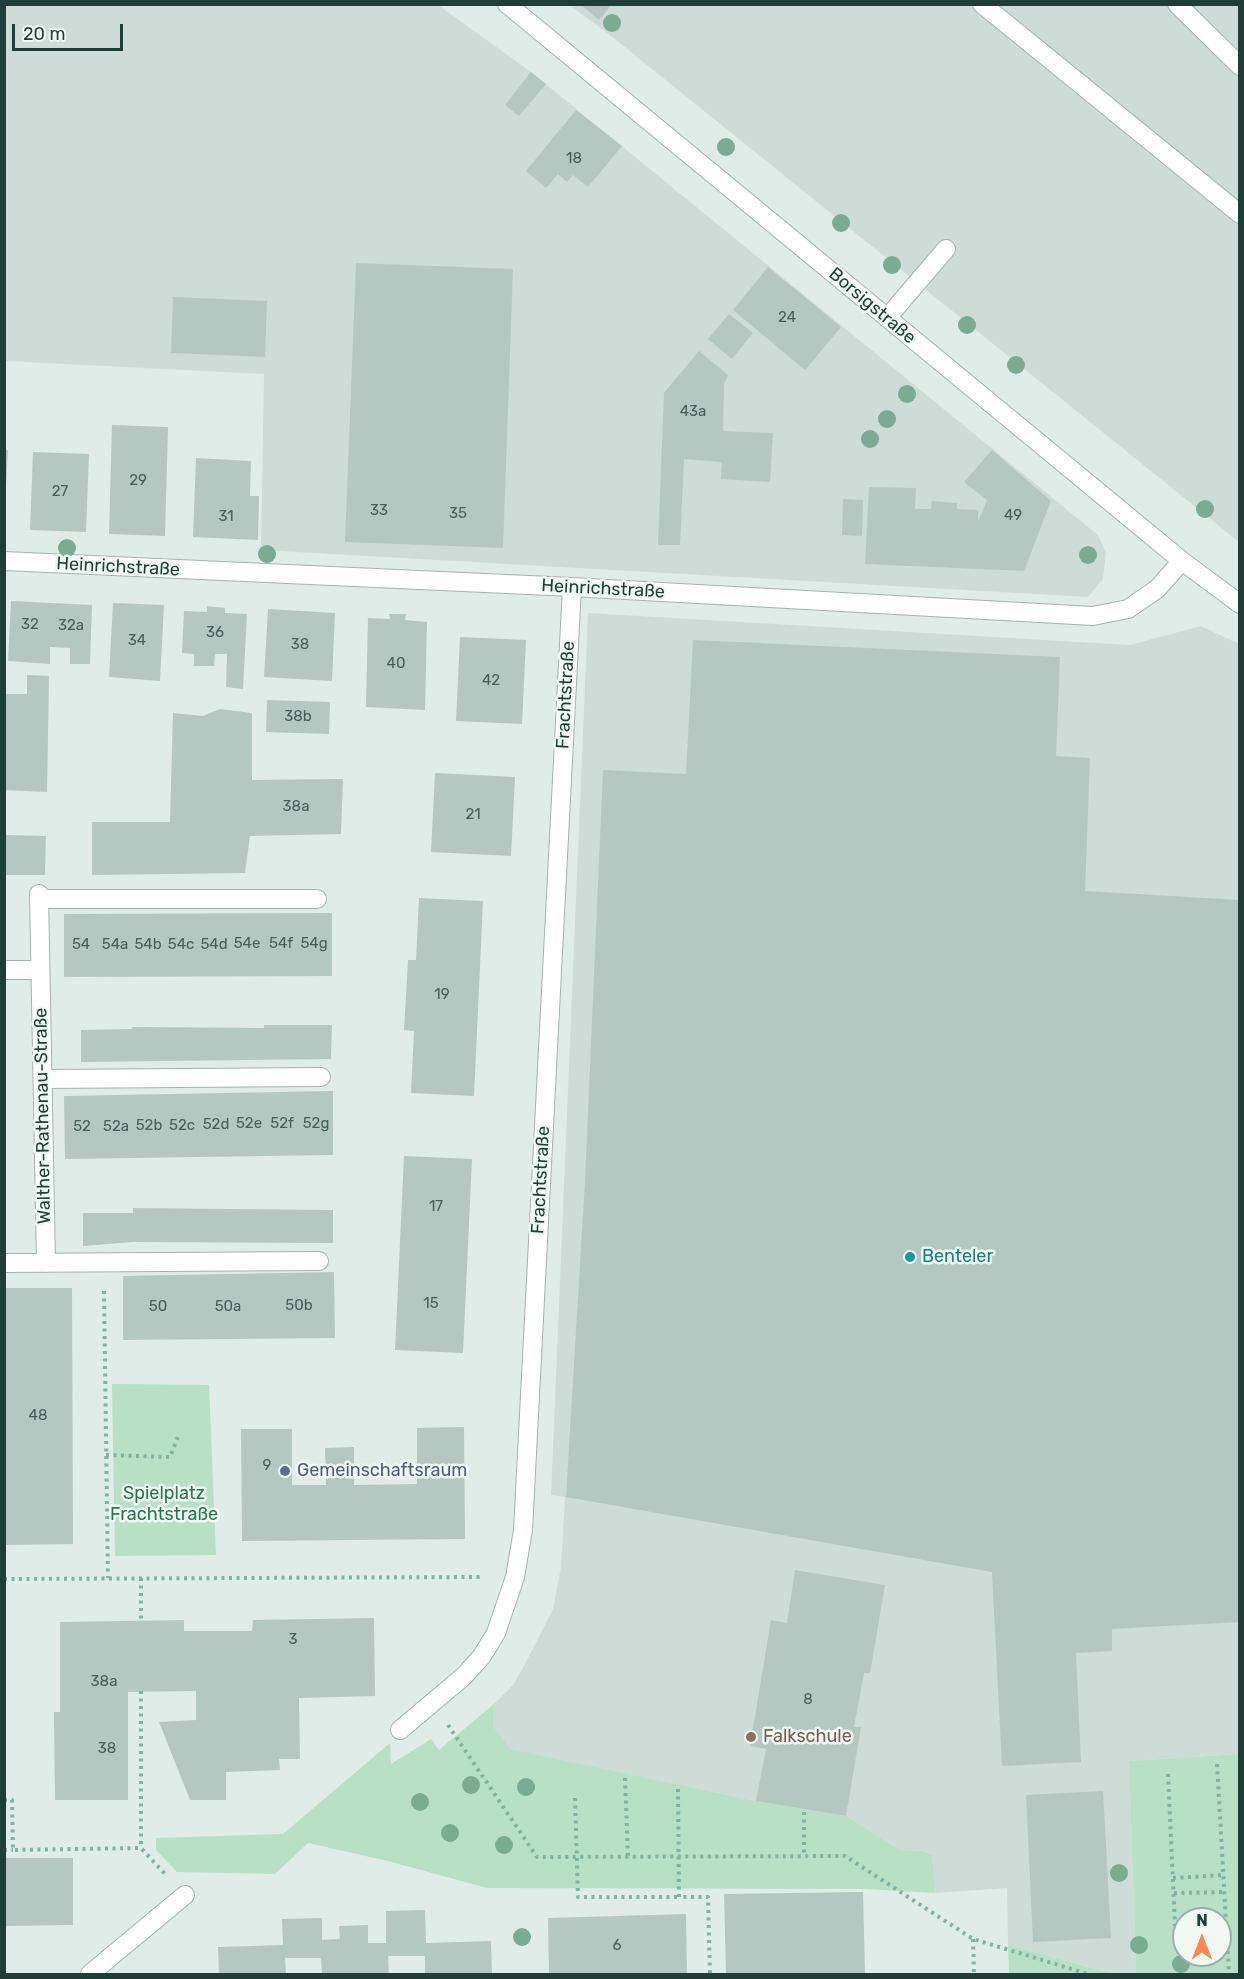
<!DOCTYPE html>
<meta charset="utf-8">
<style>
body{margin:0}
#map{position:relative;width:1244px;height:1979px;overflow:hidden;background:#e0ece8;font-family:Rubik,sans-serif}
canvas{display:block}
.frame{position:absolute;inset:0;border:6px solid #1f3e39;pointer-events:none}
.north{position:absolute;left:1172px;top:1907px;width:60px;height:60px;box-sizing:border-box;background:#f1f9f5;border:2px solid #9daeaa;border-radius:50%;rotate:0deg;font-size:16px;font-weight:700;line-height:24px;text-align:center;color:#1f3e39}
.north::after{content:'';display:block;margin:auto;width:21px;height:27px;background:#fd874e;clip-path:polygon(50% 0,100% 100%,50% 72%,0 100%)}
.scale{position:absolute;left:12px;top:24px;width:111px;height:27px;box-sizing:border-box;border:3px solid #1f3e39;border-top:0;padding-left:8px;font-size:18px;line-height:21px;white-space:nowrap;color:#1f3e39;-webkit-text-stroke:4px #f1f9f5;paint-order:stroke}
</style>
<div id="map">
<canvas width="1244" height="1979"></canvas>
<div class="frame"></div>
<div class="north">N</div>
<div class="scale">20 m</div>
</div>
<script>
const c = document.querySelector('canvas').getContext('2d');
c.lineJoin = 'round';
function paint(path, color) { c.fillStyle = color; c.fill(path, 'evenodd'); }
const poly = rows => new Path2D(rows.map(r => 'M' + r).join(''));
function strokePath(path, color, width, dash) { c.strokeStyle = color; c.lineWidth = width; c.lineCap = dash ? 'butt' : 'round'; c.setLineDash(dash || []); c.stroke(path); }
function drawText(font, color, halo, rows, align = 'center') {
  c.font = font + ' Rubik,sans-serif'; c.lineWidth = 5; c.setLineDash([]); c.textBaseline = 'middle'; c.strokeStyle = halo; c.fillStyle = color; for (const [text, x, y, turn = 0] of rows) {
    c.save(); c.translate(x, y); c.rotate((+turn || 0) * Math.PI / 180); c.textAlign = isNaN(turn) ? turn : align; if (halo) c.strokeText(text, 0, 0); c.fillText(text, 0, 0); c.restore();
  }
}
paint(poly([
 [5,5,438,5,531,72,1098,535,1106,553,1103,579,1088,597,261,550,264,374,5,361],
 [569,5,1239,5,1239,542,606,32],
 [588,613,1130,645,1201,626,1239,644,1239,1754,1129,1761,1136,1974,1115,1974,1008,1945,1007,1888,935,1893,932,1855,923,1851,900,1850,846,1816,756,1801,509,1749,493,1726,494,1704,513,1685,524,1666,553,1609,561,1567,565,1497,551,1495]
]), '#cedcd7');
paint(poly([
 [112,1384,209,1385,216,1555,115,1556],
 [494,1704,493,1726,510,1749,756,1801,846,1816,900,1850,923,1851,932,1855,935,1893,864,1889,487,1888,388,1861,308,1843,275,1874,177,1872,156,1850,156,1838,283,1834,390,1743,391,1764,431,1739,439,1750],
 [1239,1754,1239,1974,1136,1974,1129,1761],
 [1184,1919,1220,1919,1220,1955,1184,1955],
 [1008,1945,1115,1974,1009,1974]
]), '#b7e0c5');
paint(poly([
 [580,4,612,4,599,20],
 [531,72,546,84,519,116,505,105],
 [576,110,622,146,588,187,573,175,567,182,558,174,546,188,526,171],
 [356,263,513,269,503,548,345,542],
 [768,267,841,327,805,370,733,310],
 [173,297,267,301,265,357,171,353],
 [729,314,753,333,732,359,708,339],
 [699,351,728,375,724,384,723,431,773,433,770,482,721,479,722,462,684,459,680,545,658,545,664,393],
 [112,425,168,427,165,536,109,534],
 [4,450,8,450,6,486,4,486],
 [992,450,1051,501,1024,571,865,564,869,487,916,488,915,509,931,509,932,501,957,503,957,509,978,510,978,522,987,500,964,482],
 [33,452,89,454,86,532,30,530],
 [196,458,251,461,250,496,259,496,258,540,193,537],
 [843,499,863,500,862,536,842,535],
 [11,601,92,605,90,664,70,664,70,648,50,647,50,664,8,661],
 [113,603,164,605,160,681,109,677],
 [207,606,225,608,225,613,247,614,243,689,226,687,227,654,215,654,214,666,194,666,194,654,182,653,184,611,207,612],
 [268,609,335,613,332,681,264,677],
 [389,614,406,614,405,620,427,622,425,710,366,707,368,618,390,619],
 [460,637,526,640,522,724,456,721],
 [693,640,1060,657,1056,756,1090,758,1085,891,1240,900,1240,1622,1112,1629,1112,1651,1076,1653,1081,1762,1002,1766,992,1572,566,1497,585,1181,603,770,686,774],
 [27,675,49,676,47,792,4,790,4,694,27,694],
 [267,700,330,702,329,734,266,732],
 [220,709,252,713,252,780,343,779,341,834,250,836,245,873,92,875,92,822,170,822,173,713,203,716],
 [435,773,515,777,511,856,431,852],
 [5,835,46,836,45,875,5,875],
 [419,898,483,901,474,1096,411,1093,414,1031,404,1030,408,960,416,960],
 [332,913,332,976,64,977,64,914],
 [264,1025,332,1025,331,1059,81,1062,81,1030,132,1029,132,1027,264,1028],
 [333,1091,333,1155,65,1159,64,1096],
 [404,1156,472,1159,463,1353,395,1350],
 [133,1208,333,1210,333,1243,133,1242,83,1246,83,1213,133,1213],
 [334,1272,335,1338,123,1340,123,1276],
 [4,1288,72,1288,73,1544,4,1545],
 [464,1427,465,1539,242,1541,241,1429,292,1429,292,1485,326,1485,325,1448,354,1447,354,1485,417,1484,417,1428],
 [795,1570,885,1585,870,1673,864,1673,854,1727,861,1727,846,1816,756,1801,766,1749,750,1746,771,1620,787,1623],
 [374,1618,375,1696,299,1698,300,1759,279,1759,280,1770,226,1772,226,1800,190,1800,159,1722,196,1720,196,1691,128,1692,128,1800,55,1800,54,1712,60,1712,60,1622,184,1620,184,1631,252,1631,253,1620],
 [1103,1791,1111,1938,1033,1942,1026,1795],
 [4,1858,73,1858,73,1925,4,1926],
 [863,1892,865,1974,726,1974,724,1894],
 [425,1910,426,1943,491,1941,492,1974,425,1974,425,1956,388,1956,389,1974,322,1974,321,1958,285,1958,286,1974,219,1974,218,1947,283,1945,282,1919,322,1918,322,1940,340,1939,339,1926,368,1925,368,1943,386,1943,386,1911],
 [686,1914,687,1974,549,1974,548,1918]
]), '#b5c7c1');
const minor = poly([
 [507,4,1182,561,1240,604],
 [982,4,1240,214],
 [1177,4,1240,66],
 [887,318,946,249],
 [4,561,572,587,1093,616,1128,609,1157,589,1182,561],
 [39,894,46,1263],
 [39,899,317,899],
 [4,970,40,970],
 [43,1079,321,1077],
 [4,1263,319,1261],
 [400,1730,464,1676,482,1656,496,1633,515,1577,523,1530,572,587],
 [90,1974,185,1895]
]);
strokePath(minor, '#a2b4b0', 20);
strokePath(poly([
 [104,1291,108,1578],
 [106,1455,170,1457,179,1434],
 [141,1578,141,1620],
 [4,1579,484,1577],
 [141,1691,141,1848],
 [448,1725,537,1857,845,1856,973,1939,1088,1974],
 [1217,1764,1229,1974],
 [1168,1774,1175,1926],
 [625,1778,628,1857],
 [678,1789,679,1897,708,1897,710,1974],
 [575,1798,578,1897,679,1897],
 [4,1800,12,1800,13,1850,141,1848,166,1875],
 [804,1812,804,1856],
 [4,1850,13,1850],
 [1173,1878,1224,1875],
 [1174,1893,1225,1892],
 [973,1939,974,1974]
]), '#7eb3a6', 4, [3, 4.5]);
strokePath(minor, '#fff', 18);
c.fillStyle = '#7aac93';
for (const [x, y] of [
 [612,23],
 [726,147],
 [841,223],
 [892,265],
 [967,325],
 [1016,365],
 [907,394],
 [887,419],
 [870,439],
 [1205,509],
 [67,548],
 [267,554],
 [1088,555],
 [471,1785],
 [526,1787],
 [420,1802],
 [450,1833],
 [504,1845],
 [1119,1873],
 [522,1937],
 [1139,1945],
 [1181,1964]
]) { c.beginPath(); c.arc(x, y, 9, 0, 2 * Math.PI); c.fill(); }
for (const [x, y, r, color] of [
 [910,1257,6,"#0f9aa8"],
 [285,1471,6,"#5c6f8a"],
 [751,1737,6,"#8d6e63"]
]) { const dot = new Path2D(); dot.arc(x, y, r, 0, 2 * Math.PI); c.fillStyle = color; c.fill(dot); strokePath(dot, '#f1f9f5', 2); }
drawText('15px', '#44605b', null, [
 ["18",574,159],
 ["24",787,318],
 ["43a",693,412],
 ["29",138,481],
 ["27",60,492],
 ["33",379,511],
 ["35",458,514],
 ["49",1013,516],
 ["31",226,517],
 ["32",30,625],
 ["32a",71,626],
 ["36",215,633],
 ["34",137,641],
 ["38",300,645],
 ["40",396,664],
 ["42",491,681],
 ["38b",298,717],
 ["38a",296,807],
 ["21",473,815],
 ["54e",247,944],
 ["54f",281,944],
 ["54g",314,944],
 ["54",81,945],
 ["54a",115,945],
 ["54b",148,945],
 ["54c",181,945],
 ["54d",214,945],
 ["19",442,995],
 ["52e",249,1124],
 ["52f",282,1124],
 ["52g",316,1124],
 ["52d",216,1125],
 ["52b",149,1126],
 ["52c",182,1126],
 ["52",82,1127],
 ["52a",116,1127],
 ["17",436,1207],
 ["15",431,1304],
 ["50b",299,1306],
 ["50",158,1307],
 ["50a",228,1307],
 ["48",38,1416],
 ["9",267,1466],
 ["3",293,1640],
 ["38a",104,1682],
 ["8",808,1700],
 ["38",107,1749],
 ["6",617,1946]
]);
drawText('18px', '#1f3e39', '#f1f9f5', [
 ["Borsigstraße",872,306,40],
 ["Heinrichstraße",118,567,3],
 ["Heinrichstraße",603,589,3],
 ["Frachtstraße",566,695,-87],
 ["Walther-Rathenau-Straße",43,1116,-91],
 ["Frachtstraße",541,1180,-87]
]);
drawText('18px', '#0d838f', '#f1f9f5', [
 ["Benteler",922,1257]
], 'left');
drawText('18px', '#4e5e75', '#f1f9f5', [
 ["Gemeinschaftsraum",297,1471]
], 'left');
drawText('18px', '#26784d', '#f1f9f5', [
 ["Spielplatz",164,1494],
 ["Frachtstraße",164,1515]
]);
drawText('18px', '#785e54', '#f1f9f5', [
 ["Falkschule",763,1737]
], 'left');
</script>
